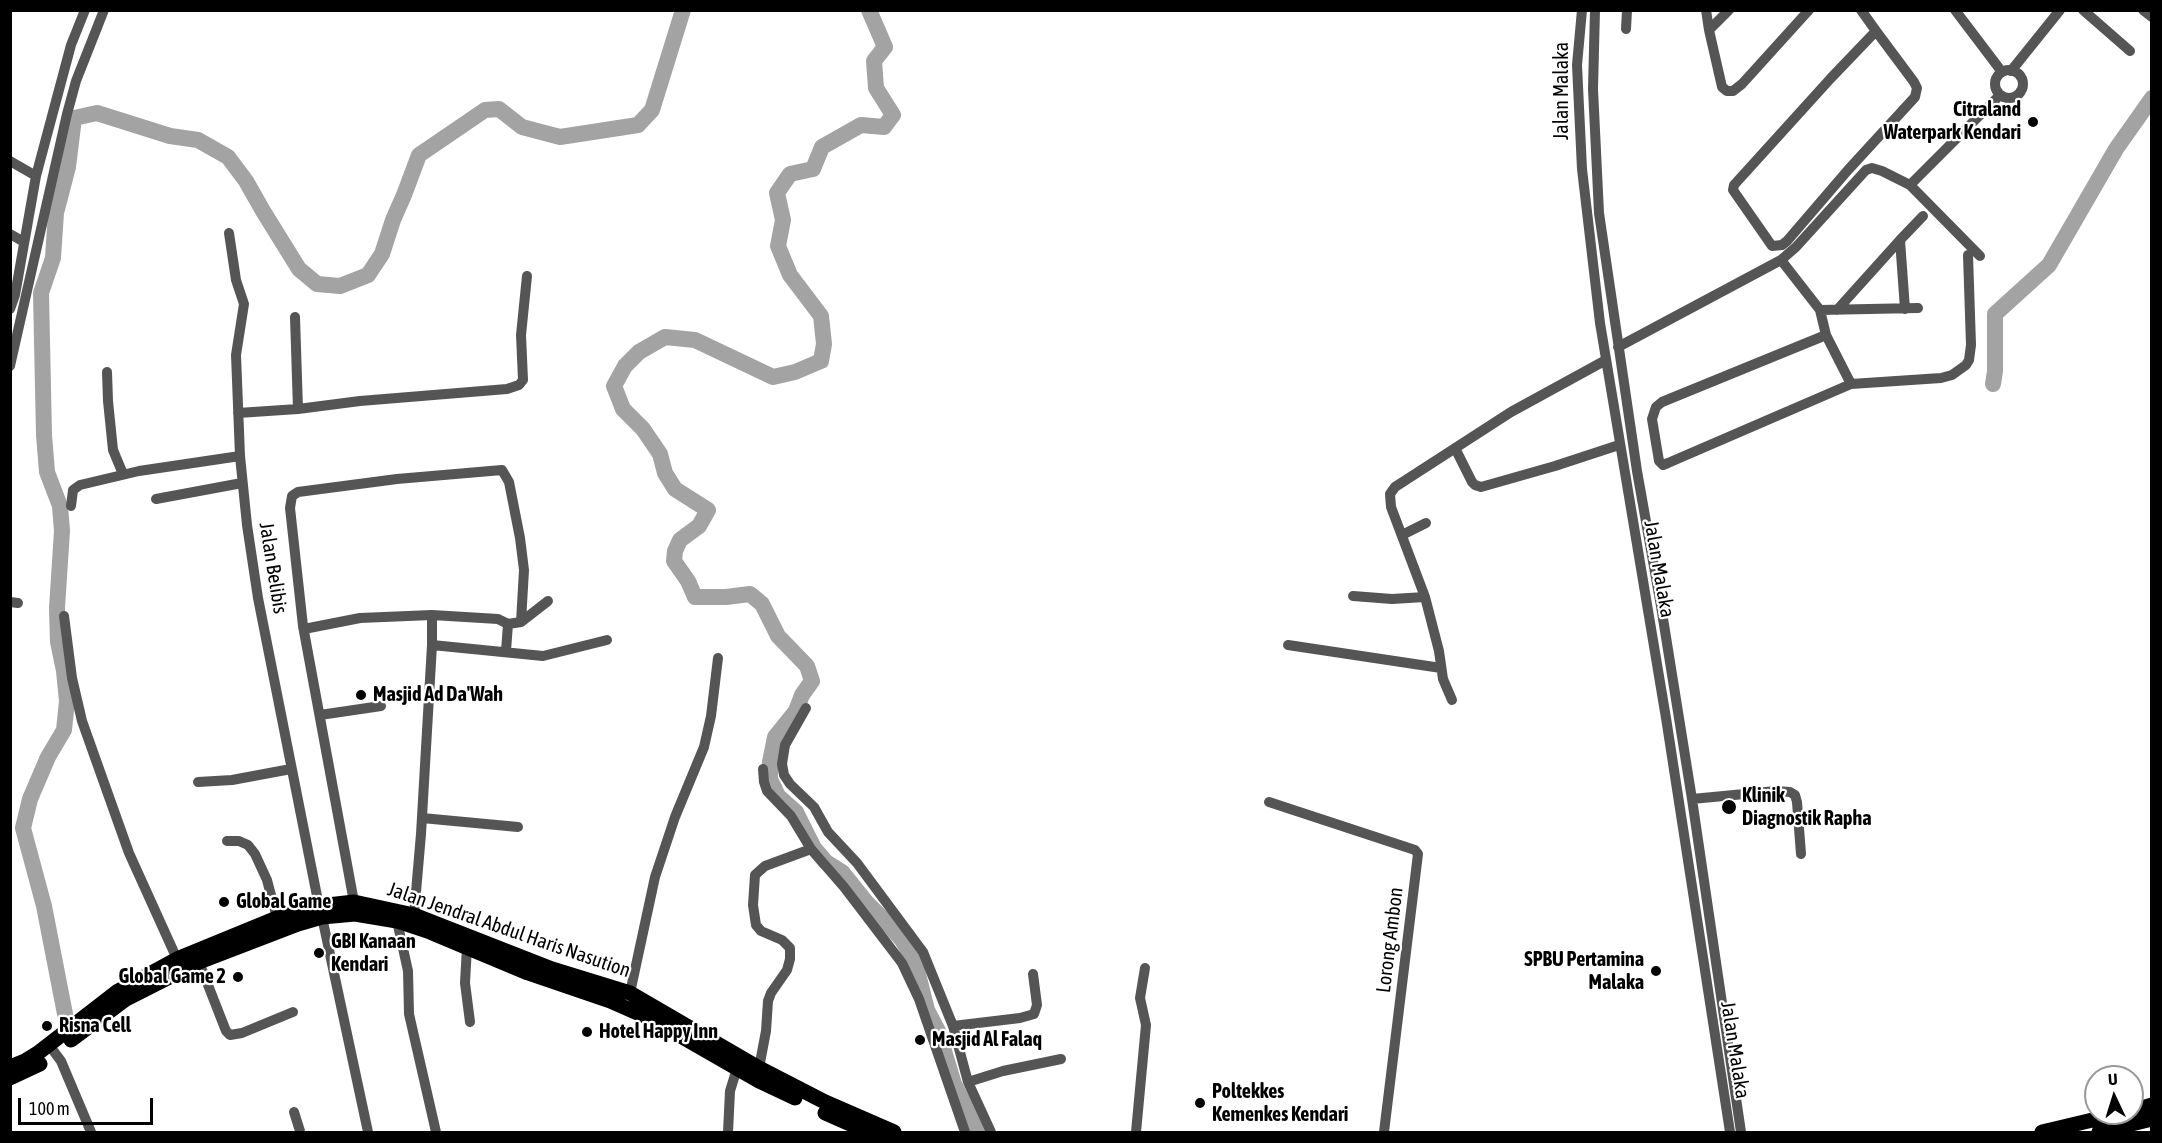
<!DOCTYPE html>
<style>
body{margin:0}
#map{position:relative;width:2162px;height:1143px;overflow:hidden;background:#fff;font-family:"Asap Condensed",sans-serif}
canvas{display:block}
.frame{position:absolute;inset:0;border:12px solid #000;pointer-events:none}
.north{position:absolute;left:2084px;top:1065px;width:60px;height:60px;box-sizing:border-box;background:#fff;border:2px solid #999;border-radius:50%;rotate:356deg;font-size:16px;font-weight:700;line-height:24px;text-align:center;color:#000}
.north::after{content:'';display:block;margin:auto;width:21px;height:27px;background:#000;clip-path:polygon(50% 0,100% 100%,50% 72%,0 100%)}
.scale{position:absolute;left:18px;top:1098px;width:135px;height:27px;box-sizing:border-box;border:3px solid #000;border-top:0;padding-left:8px;font-size:18px;line-height:21px;white-space:nowrap;color:#000;-webkit-text-stroke:4px #fff;paint-order:stroke}
</style>
<div id="map">
<canvas width="2162" height="1143"></canvas>
<div class="frame"></div>
<div class="north">U</div>
<div class="scale">100 m</div>
</div>
<script>
const c = document.querySelector('canvas').getContext('2d');
c.lineJoin = 'round';
const poly = rows => new Path2D(rows.map(r => 'M' + r).join(''));
function strokePath(path, color, width, dash) { c.strokeStyle = color; c.lineWidth = width; c.lineCap = dash ? 'butt' : 'round'; c.setLineDash(dash || []); c.stroke(path); }
function drawText(font, color, halo, rows, align = 'center') {
  c.font = font + ' "Asap Condensed",sans-serif'; c.lineWidth = 4.5; c.setLineDash([]); c.textBaseline = 'middle'; c.strokeStyle = halo; c.fillStyle = color; for (const [text, x, y, turn = 0] of rows) {
    c.save(); c.translate(x, y); c.rotate((+turn || 0) * Math.PI / 180); c.textAlign = isNaN(turn) ? turn : align; if (halo) c.strokeText(text, 0, 0); c.fillText(text, 0, 0); c.restore();
  }
}
strokePath(poly([
 [869,10,885,47,874,61,876,88,893,115,884,127,861,125,822,147,813,169,790,174,777,193,783,220,778,246,790,275,821,316,824,344,821,361,795,372,773,377,695,340,665,337,639,352,625,366,614,386,623,409,643,429,660,454,665,473,675,489,708,510,699,526,680,540,675,551,674,561,688,581,695,597,726,597,750,594,762,604,778,636,807,666,812,681,802,695,796,711,775,737,770,762,770,779,778,796,796,812,814,848,826,862,842,872,867,903,886,922,902,940,915,962,927,1010,938,1031,954,1084,979,1132],
 [1993,384,1995,371,1995,314,2049,265,2116,149,2152,98],
 [65,1014,44,906,23,828,30,799,48,757,64,730,67,701,64,671,58,642,57,608,62,531,60,506,47,472,44,435,41,293,53,258,56,213,68,167,74,118,97,113,170,136,198,140,228,157,246,181,263,211,299,269,317,284,340,286,368,275,382,254,393,220,404,195,419,155,485,110,499,109,522,127,560,137,638,125,652,110,683,10]
]), '#a3a3a3', 16);
strokePath(poly([
 [1582,10,1577,65,1582,169,1600,323,1666,718,1730,1132],
 [1595,10,1593,89,1599,213,1637,471,1661,606,1692,799,1741,1132],
 [1706,10,1709,30],
 [1729,10,1709,30,1722,87,1727,91,1733,91,1742,84,1809,10],
 [1861,10,1876,31,1914,82,1917,88,1915,97,1848,170,1787,241,1782,245,1772,246,1733,190,1734,185,1831,78,1876,31],
 [1955,10,2002,72],
 [2083,10,2130,51],
 [2143,10,2152,17],
 [1626,29,1627,10],
 '1995 84a14 14 0 1 1 28 0a14 14 0 1 1-28 0Z',
 [2011,71,2060,10],
 [10,161,36,176],
 [1910,185,1980,256],
 [229,233,236,280,244,304,236,355,240,456,247,525,258,598,319,906],
 [10,234,24,242],
 [1781,260,1820,310,1826,335,1851,384,1941,378,1952,375,1966,365,1969,360,1971,345,1968,255],
 [10,309,15,295,36,176,71,45,85,10],
 [1905,309,1900,240,1923,216],
 [1820,310,1918,308],
 [1837,310,1900,240],
 [295,317,298,409],
 [1826,335,1662,402,1656,407,1652,419,1659,461,1663,465,1668,463,1851,384],
 [1618,347,1781,260,1796,247,1866,170,1872,168,1882,171,1910,185,2000,95],
 [10,366,67,114,76,81,104,10],
 [107,372,108,401,113,450,123,474],
 [238,413,298,409,360,401,507,389,519,385,523,380,521,335,527,276],
 [1455,448,1472,482,1475,485,1481,487,1555,466,1619,445],
 [156,499,242,483],
 [71,506,73,490,80,485,139,471,240,456],
 [1402,535,1426,523],
 [1353,596,1392,599,1425,597],
 [10,602,18,603],
 [432,615,498,619,508,624],
 [64,616,72,678,82,721,129,853,177,959],
 [304,629,360,618,432,615,432,645],
 [1288,645,1441,668],
 [506,651,508,624,521,622,548,601],
 [1452,700,1443,679,1439,651,1425,597,1391,507,1390,494,1395,487,1511,412,1606,360],
 [806,708,785,745,782,764,784,775,790,784,814,807,828,832,857,863,923,952,953,1026,968,1082],
 [320,715,381,706],
 [763,769,764,782,767,791,791,816,811,849,844,887,902,963,919,999,965,1132],
 [198,782,232,780,291,769],
 [1692,799,1776,791,1790,792,1795,795,1797,802,1801,854],
 [1269,802,1415,850,1418,854,1384,1132],
 [422,818,518,827],
 [227,841,239,841,248,845,255,854,267,880,277,918],
 [354,902,303,626,290,508,292,496,298,492,397,479,502,470,509,482,520,538,524,570,521,622],
 [414,915,421,834,432,645,543,656,607,640],
 [322,917,368,1132],
 [397,921,408,971,409,1014,436,1132],
 [467,947,465,983,470,1022],
 [199,962,226,1031,230,1035,242,1033,293,1012],
 [630,993,655,877,675,817,704,747,711,716,718,658],
 [953,1026,1020,1018,1034,1014,1037,1005,1033,974],
 [49,1045,61,1061,91,1132],
 [759,1068,766,1031,768,1001,771,993,787,970,790,959,790,948,782,940,761,931,756,925,753,905,755,875,765,866,811,849],
 [294,1112,300,1131],
 [728,1132,730,1091,739,1062],
 [991,1132,968,1082,1003,1071,1061,1059],
 [1136,1132,1146,1025,1140,998,1145,968]
]), '#555', 10);
strokePath(poly([
 [71,1040,126,999,199,962,298,924,322,917,355,914,397,921,430,932,528,973,610,1001,651,1019,759,1081,795,1098],
 [10,1067,25,1061,38,1053,118,991,177,959,277,918,319,906,354,902,414,915,552,969,630,993,759,1068,825,1102,894,1132],
 [10,1078,40,1064],
 [2132,1111,2152,1105],
 [825,1113,868,1132],
 [2042,1132,2122,1113],
 [2099,1132,2152,1119]
]), '#000', 15);
for (const [x, y, r, color] of [
 [2033,122,6,"#000"],
 [361,695,6,"#000"],
 [1729,807,8,"#000"],
 [224,902,6,"#000"],
 [319,953,6,"#000"],
 [1656,971,6,"#000"],
 [238,977,6,"#000"],
 [47,1026,6,"#000"],
 [587,1032,6,"#000"],
 [920,1040,6,"#000"],
 [1200,1103,6,"#000"]
]) { const dot = new Path2D(); dot.arc(x, y, r, 0, 2 * Math.PI); c.fillStyle = color; c.fill(dot); strokePath(dot, '#fff', 2); }
drawText('20px', '#000', '#fff', [
 ["Jalan Malaka",1562,91,-90],
 ["Jalan Belibis",273,568,81],
 ["Jalan Malaka",1659,569,80],
 ["Jalan Jendral Abdul Haris Nasution",509,930,19],
 ["Lorong Ambon",1390,940,-83],
 ["Jalan Malaka",1735,1050,81]
]);
drawText('bold 20px', '#000', '#fff', [
 ["Citraland",2021,110,"right"],
 ["Waterpark Kendari",2021,133,"right"],
 ["Masjid Ad Da'Wah",373,695],
 ["Klinik",1742,796],
 ["Diagnostik Rapha",1742,819],
 ["Global Game",236,902],
 ["GBI Kanaan",331,942],
 ["Kendari",331,965],
 ["SPBU Pertamina",1644,960,"right"],
 ["Malaka",1644,983,"right"],
 ["Global Game 2",226,977,"right"],
 ["Risna Cell",59,1026],
 ["Hotel Happy Inn",599,1032],
 ["Masjid Al Falaq",932,1040],
 ["Poltekkes",1212,1092],
 ["Kemenkes Kendari",1212,1115]
], 'left');
</script>
